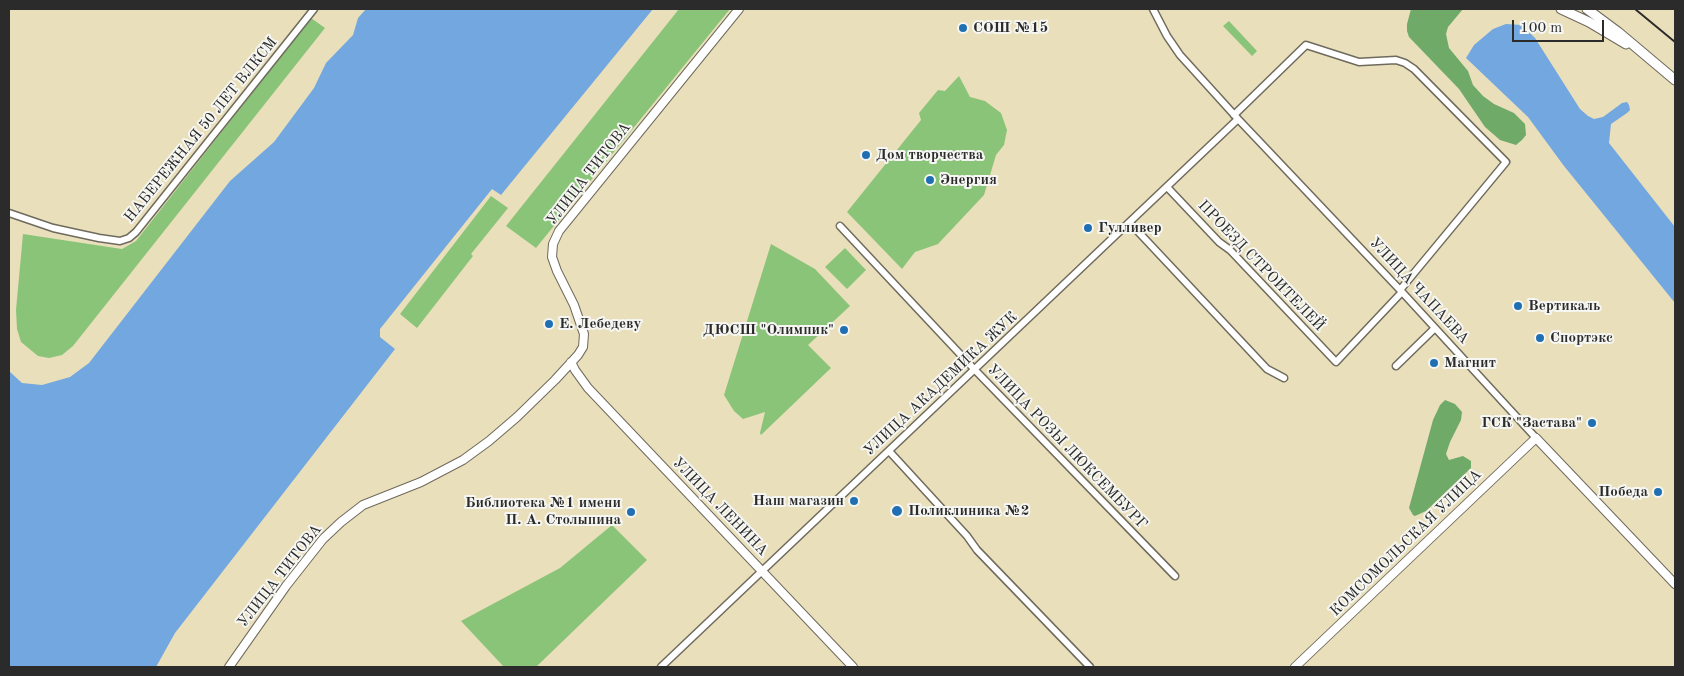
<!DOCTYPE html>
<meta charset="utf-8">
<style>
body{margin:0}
#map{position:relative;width:1684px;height:676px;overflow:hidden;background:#eadfbb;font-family:"Old Standard TT",serif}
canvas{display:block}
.frame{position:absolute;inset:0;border:10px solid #2b2b2b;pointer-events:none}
.scale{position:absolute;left:1512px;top:20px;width:92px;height:22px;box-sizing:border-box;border:2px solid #2b2b2b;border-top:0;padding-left:6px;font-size:15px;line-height:18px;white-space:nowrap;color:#2b2b2b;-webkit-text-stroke:4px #f6f6f2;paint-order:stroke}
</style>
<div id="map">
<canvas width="1684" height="676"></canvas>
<div class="frame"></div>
<div class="scale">100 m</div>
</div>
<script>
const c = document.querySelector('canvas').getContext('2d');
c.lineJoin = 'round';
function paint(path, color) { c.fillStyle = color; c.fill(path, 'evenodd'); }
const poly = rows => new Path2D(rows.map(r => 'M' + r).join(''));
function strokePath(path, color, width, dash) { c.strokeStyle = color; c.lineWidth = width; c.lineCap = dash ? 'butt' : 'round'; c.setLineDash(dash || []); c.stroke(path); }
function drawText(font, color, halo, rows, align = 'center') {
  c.font = font + ' "Old Standard TT",serif'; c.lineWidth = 4; c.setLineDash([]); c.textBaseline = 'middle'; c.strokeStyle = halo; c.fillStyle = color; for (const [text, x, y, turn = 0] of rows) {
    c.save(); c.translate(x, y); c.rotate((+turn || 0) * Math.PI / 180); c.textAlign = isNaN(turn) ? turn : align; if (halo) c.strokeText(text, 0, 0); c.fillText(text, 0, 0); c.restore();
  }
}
paint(poly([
 [679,9,730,9,536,248,506,226],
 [311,18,325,28,73,346,62,355,49,358,38,356,21,342,17,329,16,310,23,234,122,249,136,241],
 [1229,21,1257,51,1252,56,1223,26],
 [959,76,970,97,985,101,1001,113,1007,130,1004,145,996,155,984,195,938,244,915,252,902,269,847,212,921,120,919,113,938,90,945,91],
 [491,196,508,208,471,254,473,256,417,328,400,314],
 [771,244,815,269,850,306,808,345,831,368,761,435,760,433,765,412,743,419,734,411,724,395],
 [845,248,866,270,847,289,825,267],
 [612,525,647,560,536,667,504,667,461,621,560,568]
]), '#8ac479');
paint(poly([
 [1411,9,1463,9,1448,27,1446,34,1449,48,1468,71,1473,85,1483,96,1494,104,1514,113,1525,124,1526,135,1522,140,1516,145,1500,140,1485,127,1459,89,1409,37,1407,31,1407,24],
 [1445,400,1455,404,1462,412,1461,420,1450,442,1446,454,1449,460,1463,456,1471,461,1471,468,1426,511,1415,516,1413,515,1409,508,1433,420,1440,405]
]), '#6faa69');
paint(poly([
 [366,9,653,9,501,195,492,189,380,329,380,337,395,349,175,633,156,667,9,667,9,371,22,383,42,385,70,377,89,363,230,181,274,142,314,88,326,63,353,35,358,18],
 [1506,24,1522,25,1535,38,1580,109,1588,116,1594,119,1603,117,1622,103,1627,102,1629,105,1630,110,1627,113,1611,124,1609,143,1675,227,1675,303,1564,166,1528,117,1466,58,1474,45,1493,29]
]), '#72a7df');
const minor = poly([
 [1153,9,1167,36,1180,55,1238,119,1402,292,1536,438],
 [1234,115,1306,45,1359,62,1396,60,1405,63,1414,69,1506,162,1400,290],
 [1167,187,1219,242,1230,250,1336,362,1402,292],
 [9,213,53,228,99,238,120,241,129,238,136,232,314,9],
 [1130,223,1267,369,1284,378],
 [840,226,975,370,1175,576],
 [1396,366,1435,328],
 [889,451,967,536,977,550,1090,667],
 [661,667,1238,119]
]);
const major = poly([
 [571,362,575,370,588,388,853,667],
 [229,667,286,586,323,539,341,522,363,505,421,482,463,460,489,441,517,417,555,380,578,355,583,347,584,334,574,305,557,271,552,257,553,244,559,231,739,9],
 [1295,667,1536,438,1675,584]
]);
const highway = poly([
 [1561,9,1589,22,1626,44],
 [1587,9,1618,32,1675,80]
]);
strokePath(minor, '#6e6a5d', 9);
strokePath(major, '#6e6a5d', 10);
strokePath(highway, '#6e6a5d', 11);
strokePath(minor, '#fff', 6);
strokePath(major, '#fff', 8);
strokePath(highway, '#fff', 9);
strokePath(poly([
 [1635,9,1675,42]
]), '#2b2b2b', 2);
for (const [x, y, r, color] of [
 [963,28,5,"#1f6fb2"],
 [866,155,5,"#1f6fb2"],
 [930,180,5,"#1f6fb2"],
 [1088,228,5,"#1f6fb2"],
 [1518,306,5,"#1f6fb2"],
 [549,324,5,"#1f6fb2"],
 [844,330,5,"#1f6fb2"],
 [1540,338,5,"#1f6fb2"],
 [1434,363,5,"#1f6fb2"],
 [1592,423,5,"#1f6fb2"],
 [1658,492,5,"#1f6fb2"],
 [854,501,5,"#1f6fb2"],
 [897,511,6,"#1f6fb2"],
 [631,512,5,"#1f6fb2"]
]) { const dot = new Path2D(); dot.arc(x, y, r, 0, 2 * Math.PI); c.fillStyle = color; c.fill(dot); strokePath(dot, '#f6f6f2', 2); }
drawText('bold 15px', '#2b2b2b', '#f6f6f2', [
 ["СОШ №15",973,28],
 ["Дом творчества",876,155],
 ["Энергия",940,180],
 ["Гулливер",1098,228],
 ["Вертикаль",1528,306],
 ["Е. Лебедеву",559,324],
 ["ДЮСШ \"Олимпик\"",834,330,"right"],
 ["Спортэкс",1550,338],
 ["Магнит",1444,363],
 ["ГСК \"Застава\"",1582,423,"right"],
 ["Победа",1648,492,"right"],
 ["Наш магазин",844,501,"right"],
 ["Библиотека №1 имени",621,503,"right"],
 ["П. А. Столыпина",621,520,"right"],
 ["Поликлиника №2",908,511]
], 'left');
drawText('15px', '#2b2b2b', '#f6f6f2', [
 ["НАБЕРЕЖНАЯ 50 ЛЕТ ВЛКСМ",201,130,-51],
 ["УЛИЦА ТИТОВА",589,174,-52],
 ["ПРОЕЗД СТРОИТЕЛЕЙ",1261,266,46],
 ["УЛИЦА ЧАПАЕВА",1419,291,47],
 ["УЛИЦА АКАДЕМИКА ЖУК",941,384,-43],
 ["УЛИЦА РОЗЫ ЛЮКСЕМБУРГ",1067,447,46],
 ["УЛИЦА ЛЕНИНА",720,507,46],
 ["КОМСОМОЛЬСКАЯ УЛИЦА",1406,543,-44],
 ["УЛИЦА ТИТОВА",280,576,-52]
]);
</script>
